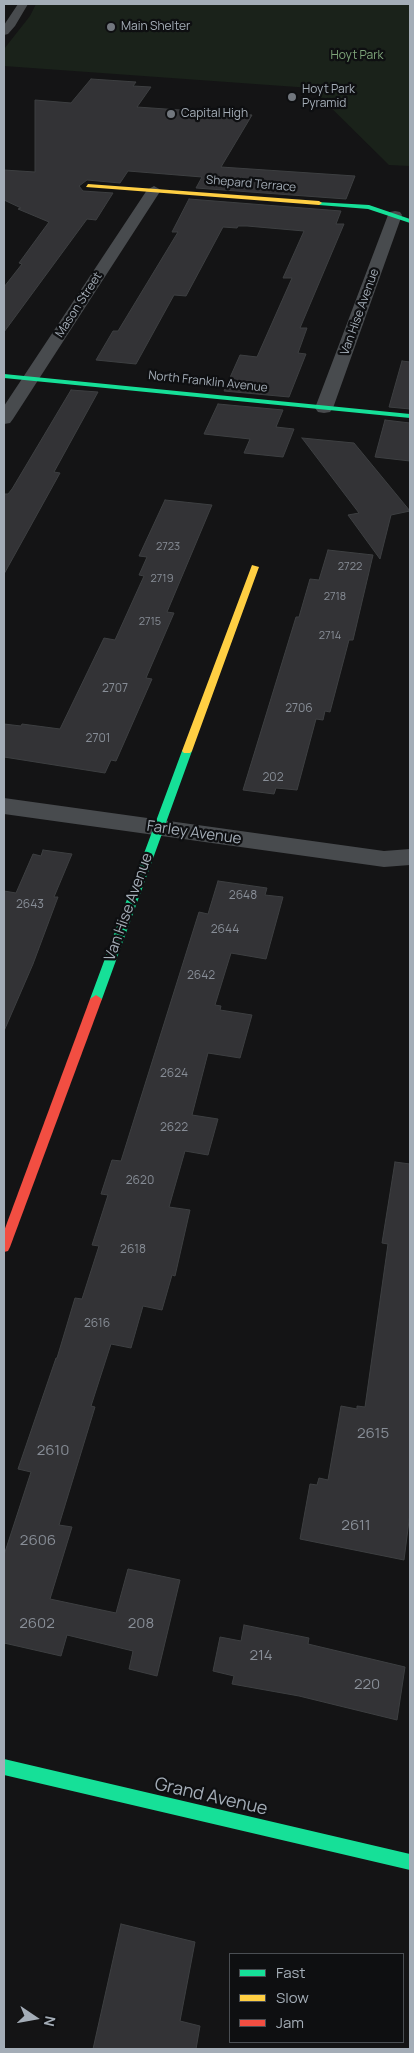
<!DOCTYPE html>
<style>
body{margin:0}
#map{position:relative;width:414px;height:2053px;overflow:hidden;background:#141415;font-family:Manrope,sans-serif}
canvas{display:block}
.frame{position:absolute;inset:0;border:5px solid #a4adb7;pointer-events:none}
.legend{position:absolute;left:229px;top:1953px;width:175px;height:90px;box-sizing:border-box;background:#0e0f11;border:1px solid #4a4e53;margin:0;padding:6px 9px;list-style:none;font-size:15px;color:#a4adb7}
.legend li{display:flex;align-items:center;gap:10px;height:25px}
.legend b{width:25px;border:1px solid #4a4e53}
.north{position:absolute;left:10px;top:1993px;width:50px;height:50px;-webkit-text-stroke:4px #0e0f11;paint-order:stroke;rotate:102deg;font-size:14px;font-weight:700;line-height:20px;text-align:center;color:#a4adb7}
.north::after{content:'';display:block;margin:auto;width:18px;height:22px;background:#a4adb7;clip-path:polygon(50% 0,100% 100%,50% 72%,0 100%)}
</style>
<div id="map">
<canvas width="414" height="2053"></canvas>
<div class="frame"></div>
<ul class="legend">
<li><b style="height:6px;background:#16e098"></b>Fast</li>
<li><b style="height:6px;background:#ffcf43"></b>Slow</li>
<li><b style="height:6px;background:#f24e42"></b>Jam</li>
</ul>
<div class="north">N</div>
</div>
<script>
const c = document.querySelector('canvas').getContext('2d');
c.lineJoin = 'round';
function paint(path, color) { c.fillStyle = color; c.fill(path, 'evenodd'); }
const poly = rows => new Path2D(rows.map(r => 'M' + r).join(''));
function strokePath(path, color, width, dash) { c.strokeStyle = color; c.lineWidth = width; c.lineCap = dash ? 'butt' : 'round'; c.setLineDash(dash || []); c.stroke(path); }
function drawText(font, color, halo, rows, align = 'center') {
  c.font = font + ' Manrope,sans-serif'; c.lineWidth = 4.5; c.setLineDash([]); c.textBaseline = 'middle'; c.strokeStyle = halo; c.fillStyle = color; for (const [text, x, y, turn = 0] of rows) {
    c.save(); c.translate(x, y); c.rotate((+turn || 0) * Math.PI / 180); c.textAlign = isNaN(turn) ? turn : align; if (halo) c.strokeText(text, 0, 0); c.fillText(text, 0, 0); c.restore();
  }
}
paint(poly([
 [36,4,410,4,410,166,389,165,311,88,4,66,4,49,30,16]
]), '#1a221a');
const building = poly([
 [91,79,136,82,133,86,151,87,137,107,252,115,221,167,355,176,346,199,196,188,202,177,128,171,120,183,87,180,79,186,83,191,113,193,96,220,87,219,4,332,4,287,22,264,19,263,49,222,18,209,21,208,4,200,4,170,35,172,35,100,71,103,91,79],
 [189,199,341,211,336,224,344,224,300,328,307,328,298,353,306,354,289,397,224,391,240,355,257,357,292,278,283,278,304,231,247,226,238,226,237,228,223,227,186,296,174,295,136,364,96,360,113,331,118,331,178,232,172,232,189,199],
 [402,361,410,362,410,409,389,407,402,361],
 [71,390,98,392,54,472,60,473,4,574,4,494,8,494,12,489,71,390],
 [218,404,283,410,276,427,294,429,283,457,244,453,250,439,204,434,218,404],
 [385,420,410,423,410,461,375,457,385,420],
 [302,438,354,443,410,511,391,515,380,559,348,515,359,513,302,438],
 [165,500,212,505,167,612,174,613,146,678,152,679,116,761,111,760,105,773,4,757,4,724,21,726,22,724,60,729,104,638,115,640,144,576,139,575,147,557,139,556,165,500],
 [328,550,373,555,353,640,349,640,330,712,325,711,323,720,316,719,297,790,276,788,274,794,243,790,296,617,299,617,310,579,319,580,328,550],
 [43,850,72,854,54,897,58,897,33,964,4,1031,4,891,16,893,33,854,41,856,43,850],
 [218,881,267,888,265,895,283,897,266,959,231,953,215,1005,221,1006,220,1010,252,1015,240,1058,208,1053,192,1115,218,1119,208,1155,185,1151,169,1207,190,1210,175,1276,172,1275,162,1310,143,1306,131,1348,111,1344,91,1406,95,1407,59,1525,72,1527,50,1599,116,1613,128,1569,180,1580,157,1676,129,1669,133,1651,67,1635,61,1656,4,1643,4,1555,31,1472,18,1469,56,1358,57,1358,75,1298,82,1299,99,1246,92,1245,108,1195,101,1194,112,1160,121,1161,199,912,208,914,218,881],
 [395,1162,410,1164,410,1513,404,1560,300,1539,310,1484,317,1485,319,1478,328,1480,341,1406,357,1409,357,1406,365,1407,388,1244,382,1243,395,1162],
 [244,1625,309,1638,308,1644,405,1667,397,1720,299,1696,232,1684,234,1676,213,1671,220,1637,241,1641,244,1625],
 [121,1924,195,1942,180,2021,200,2026,196,2049,93,2049,121,1924]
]);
paint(building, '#333336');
strokePath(building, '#3d3f41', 1);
paint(poly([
 [18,4,28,4,15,26,8,34,4,35,4,25,18,4],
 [154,186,161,190,13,419,10,423,4,424,4,406,147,190,154,186],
 [395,211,400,212,402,215,333,408,330,412,324,413,318,412,315,408,388,215,390,212,395,211],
 [4,798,384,851,410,849,410,865,384,867,4,814,4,798]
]), '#484b4e');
paint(poly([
 [317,202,369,205,410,219,410,223,368,209,319,205,317,202],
 [4,374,410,414,410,418,4,378,4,374],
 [187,748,192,751,102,999,100,1002,92,1002,90,999,182,751,187,748],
 [4,1759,410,1854,410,1870,4,1775,4,1759]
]), '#16e098');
paint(poly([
 [88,184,319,201,322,203,319,205,86,187,88,184],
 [252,565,259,567,192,751,190,753,184,753,182,751,252,565]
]), '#ffcf43');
paint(poly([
 [96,995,102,999,10,1247,8,1251,4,1252,4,1231,90,999,96,995]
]), '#f24e42');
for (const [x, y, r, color] of [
 [111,27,5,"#72777e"],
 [292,97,5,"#72777e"],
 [171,114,5,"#72777e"]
]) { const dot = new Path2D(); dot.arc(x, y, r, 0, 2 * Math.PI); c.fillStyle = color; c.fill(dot); strokePath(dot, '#0e0f11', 2); }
drawText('11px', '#888e97', null, [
 ["2723",168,547],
 ["2722",350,567],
 ["2719",162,579],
 ["2718",335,597],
 ["2715",150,622],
 ["2714",330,636]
]);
drawText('12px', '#a4adb7', '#0e0f11', [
 ["Main Shelter",121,27],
 ["Hoyt Park",302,90],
 ["Pyramid",302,104],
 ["Capital High",181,114]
], 'left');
drawText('12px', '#7da479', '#0e0f11', [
 ["Hoyt Park",357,56]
]);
drawText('12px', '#a4adb7', '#0e0f11', [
 ["Shepard Terrace",251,184,5],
 ["Mason Street",79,305,-57],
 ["Van Hise Avenue",360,312,-70],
 ["North Franklin Avenue",208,382,6]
]);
drawText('12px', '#888e97', null, [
 ["2707",115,689],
 ["2706",299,709],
 ["2701",98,739],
 ["202",273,778],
 ["2648",243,896],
 ["2643",30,905],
 ["2644",225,930],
 ["2642",201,976],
 ["2624",174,1074],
 ["2622",174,1128],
 ["2620",140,1181],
 ["2618",133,1250],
 ["2616",97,1324]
]);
drawText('15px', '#a4adb7', '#0e0f11', [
 ["Farley Avenue",194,833,8],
 ["Van Hise Avenue",129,907,-70]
]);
drawText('15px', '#888e97', null, [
 ["2615",373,1434],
 ["2610",53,1451],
 ["2611",356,1526],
 ["2606",38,1541],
 ["2602",37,1624],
 ["208",141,1624],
 ["214",261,1656],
 ["220",367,1685]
]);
drawText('18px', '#a4adb7', '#0e0f11', [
 ["Grand Avenue",211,1797,13]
]);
</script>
